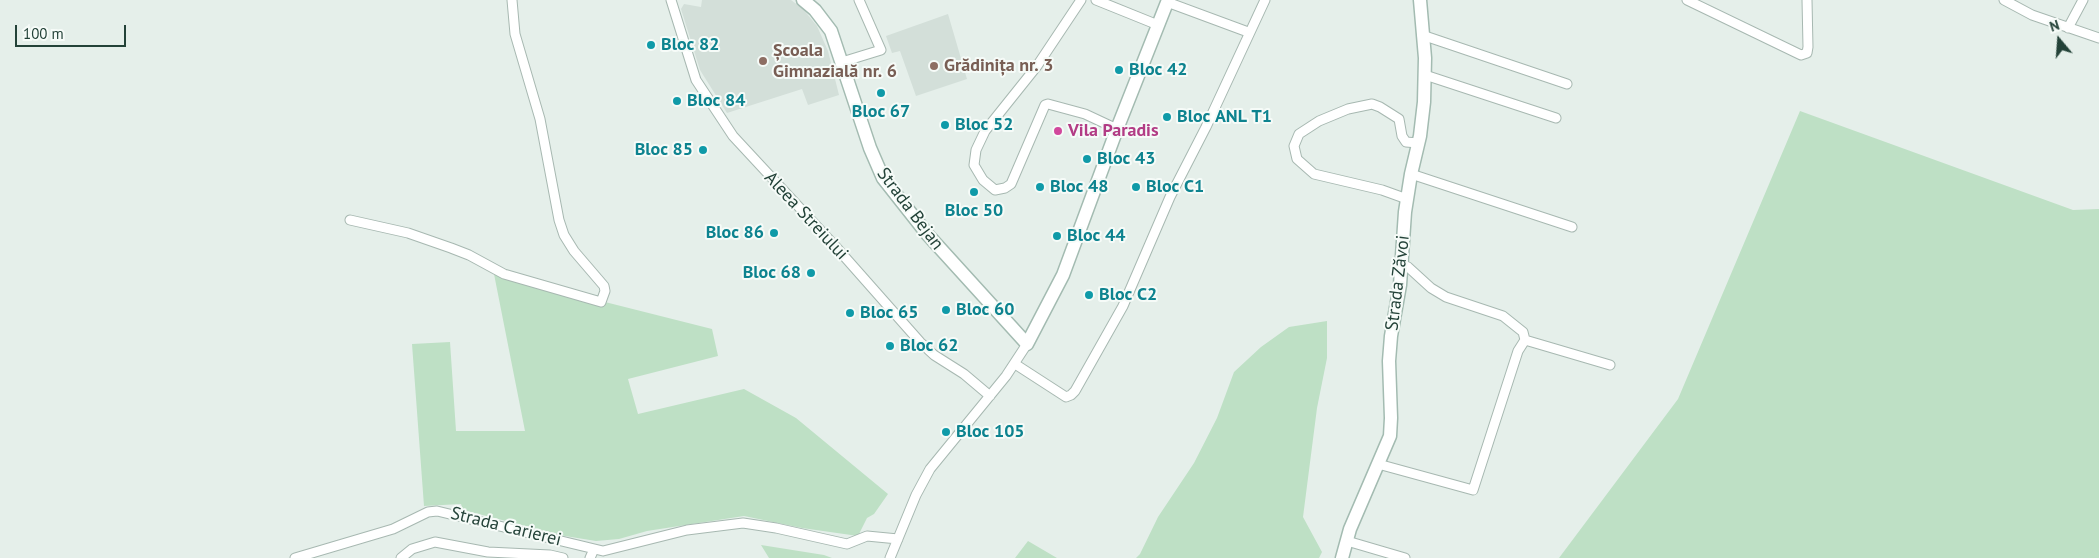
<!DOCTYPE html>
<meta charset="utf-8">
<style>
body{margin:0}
#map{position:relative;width:2099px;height:558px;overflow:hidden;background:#e5efea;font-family:"PT Sans",sans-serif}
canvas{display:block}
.north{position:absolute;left:2034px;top:15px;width:50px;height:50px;-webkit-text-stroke:4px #f6fbf8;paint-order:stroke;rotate:342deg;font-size:14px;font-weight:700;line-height:20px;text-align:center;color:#234238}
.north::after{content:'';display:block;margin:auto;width:18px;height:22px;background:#234238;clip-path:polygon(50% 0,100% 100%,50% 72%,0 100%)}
.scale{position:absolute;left:15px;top:25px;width:111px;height:22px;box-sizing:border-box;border:2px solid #234238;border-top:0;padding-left:6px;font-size:15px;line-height:18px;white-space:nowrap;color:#234238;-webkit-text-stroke:4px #f6fbf8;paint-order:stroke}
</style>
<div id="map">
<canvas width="2099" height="558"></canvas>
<div class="north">N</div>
<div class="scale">100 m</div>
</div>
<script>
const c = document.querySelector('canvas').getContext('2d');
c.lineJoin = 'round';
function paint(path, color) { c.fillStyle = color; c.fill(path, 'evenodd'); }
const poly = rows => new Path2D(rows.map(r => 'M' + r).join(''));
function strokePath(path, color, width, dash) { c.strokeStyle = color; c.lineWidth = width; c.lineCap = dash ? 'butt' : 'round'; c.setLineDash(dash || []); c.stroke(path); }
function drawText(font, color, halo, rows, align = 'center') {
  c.font = font + ' "PT Sans",sans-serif'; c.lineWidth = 4; c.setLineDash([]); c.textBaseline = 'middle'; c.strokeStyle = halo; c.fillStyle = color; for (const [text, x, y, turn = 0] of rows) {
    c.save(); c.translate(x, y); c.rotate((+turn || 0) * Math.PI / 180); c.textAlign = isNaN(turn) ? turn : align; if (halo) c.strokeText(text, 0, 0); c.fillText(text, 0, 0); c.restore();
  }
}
paint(poly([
 [702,0,791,0,803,9,817,26,828,51,839,95,808,105,802,89,727,113,700,70,681,9,684,4,701,7],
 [948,14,967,79,916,96,900,51,892,53,886,36]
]), '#d3dfd9');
paint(poly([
 [1800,111,2073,210,2099,209,2099,558,1559,558,1678,399],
 [494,274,712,329,718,356,628,379,638,414,744,389,796,418,888,494,874,514,867,518,858,536,802,528,744,516,647,531,619,539,596,541,565,536,463,510,461,504,424,506,412,344,450,342,456,431,525,431],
 [1327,321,1327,358,1317,408,1303,517,1322,552,1319,558,1136,558,1140,554,1158,517,1194,463,1217,418,1234,372,1261,347,1289,327],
 [1028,541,1057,558,1015,558],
 [761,545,824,555,832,558,769,558]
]), '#bee0c5');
const street = poly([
 [671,0,696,80,733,136,836,247,920,342,934,355,964,374,990,396],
 [1081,0,1037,66,985,131,976,150,974,165,983,180,995,190,1005,188,1011,184,1045,105,1048,104,1085,114,1117,129],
 [1096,0,1158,25],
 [1687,0,1801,55,1807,53,1808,47,1807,0],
 [2004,0,2032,15,2099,38],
 [1167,2,1248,32],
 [2068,28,2083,0],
 [1422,35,1567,84],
 [842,62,881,50,859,0],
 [1425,75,1556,118],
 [1411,174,1572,227],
 [1407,199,1382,190,1314,174,1297,159,1294,146,1299,134,1319,121,1348,109,1372,104,1380,107,1399,119,1402,136,1406,142,1418,143],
 [350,220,408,233,451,248,469,255,504,274,601,302,605,291,604,286,574,251,564,235,559,220,540,119,515,34,512,0],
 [1401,264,1408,267,1431,288,1446,297,1503,316,1523,332,1525,340,1610,365],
 [1015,364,1066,397,1071,395,1075,391,1123,306,1170,197,1206,127,1265,0],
 [1378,464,1473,490,1518,351,1525,340],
 [1347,541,1405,558],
 [295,558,393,529,428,512,437,511,603,551,687,530,743,523,776,528,847,544,867,536,898,539],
 [401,558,412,549,435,542,488,552,550,555,563,558],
 [590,558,594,549],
 [890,558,916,495,930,469,1006,376,1027,344]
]);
const secondary = poly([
 [803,0,815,10,831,31,870,148,883,178,928,235,1027,344,1063,275,1117,129,1168,0],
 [1342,558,1350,529,1390,436,1391,418,1389,361,1391,336,1400,285,1405,212,1411,174,1420,136,1424,102,1425,58,1420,0]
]);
strokePath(street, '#a7b8b1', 11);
strokePath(secondary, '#a3bbb1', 15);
strokePath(street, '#fff', 9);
strokePath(secondary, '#fff', 12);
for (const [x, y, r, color] of [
 [651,45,5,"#0f9aa8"],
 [763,61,5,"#8d6e63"],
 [934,66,5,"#8d6e63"],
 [1119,70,5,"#0f9aa8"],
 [881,93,5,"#0f9aa8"],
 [677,101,5,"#0f9aa8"],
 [1167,117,5,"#0f9aa8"],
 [945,125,5,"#0f9aa8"],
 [1058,131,5,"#d1479c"],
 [703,150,5,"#0f9aa8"],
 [1087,159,5,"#0f9aa8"],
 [1040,187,5,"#0f9aa8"],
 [1136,187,5,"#0f9aa8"],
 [974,192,5,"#0f9aa8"],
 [774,233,5,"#0f9aa8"],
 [1057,236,5,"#0f9aa8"],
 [811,273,5,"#0f9aa8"],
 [1089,295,5,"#0f9aa8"],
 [946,310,5,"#0f9aa8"],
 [850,313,5,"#0f9aa8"],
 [890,346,5,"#0f9aa8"],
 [946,432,5,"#0f9aa8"]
]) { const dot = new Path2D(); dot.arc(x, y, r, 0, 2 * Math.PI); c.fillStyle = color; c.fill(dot); strokePath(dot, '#f6fbf8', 2); }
drawText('bold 18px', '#0d838f', '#f6fbf8', [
 ["Bloc 82",661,45],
 ["Bloc 42",1129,70],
 ["Bloc 84",687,101],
 ["Bloc 67",881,112,"center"],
 ["Bloc ANL T1",1177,117],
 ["Bloc 52",955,125],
 ["Bloc 85",693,150,"right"],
 ["Bloc 43",1097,159],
 ["Bloc 48",1050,187],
 ["Bloc C1",1146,187],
 ["Bloc 50",974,211,"center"],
 ["Bloc 86",764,233,"right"],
 ["Bloc 44",1067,236],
 ["Bloc 68",801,273,"right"],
 ["Bloc C2",1099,295],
 ["Bloc 60",956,310],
 ["Bloc 65",860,313],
 ["Bloc 62",900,346],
 ["Bloc 105",956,432]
], 'left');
drawText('bold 18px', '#785e54', '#f6fbf8', [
 ["Școala",773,51],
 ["Gimnazială nr. 6",773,72],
 ["Grădinița nr. 3",944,66]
], 'left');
drawText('bold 18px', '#b23c85', '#f6fbf8', [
 ["Vila Paradis",1068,131]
], 'left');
drawText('18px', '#234238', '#f6fbf8', [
 ["Strada Bejan",910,209,53],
 ["Aleea Streiului",806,216,47],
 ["Strada Zăvoi",1398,283,-83],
 ["Strada Carierei",506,527,14]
]);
</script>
